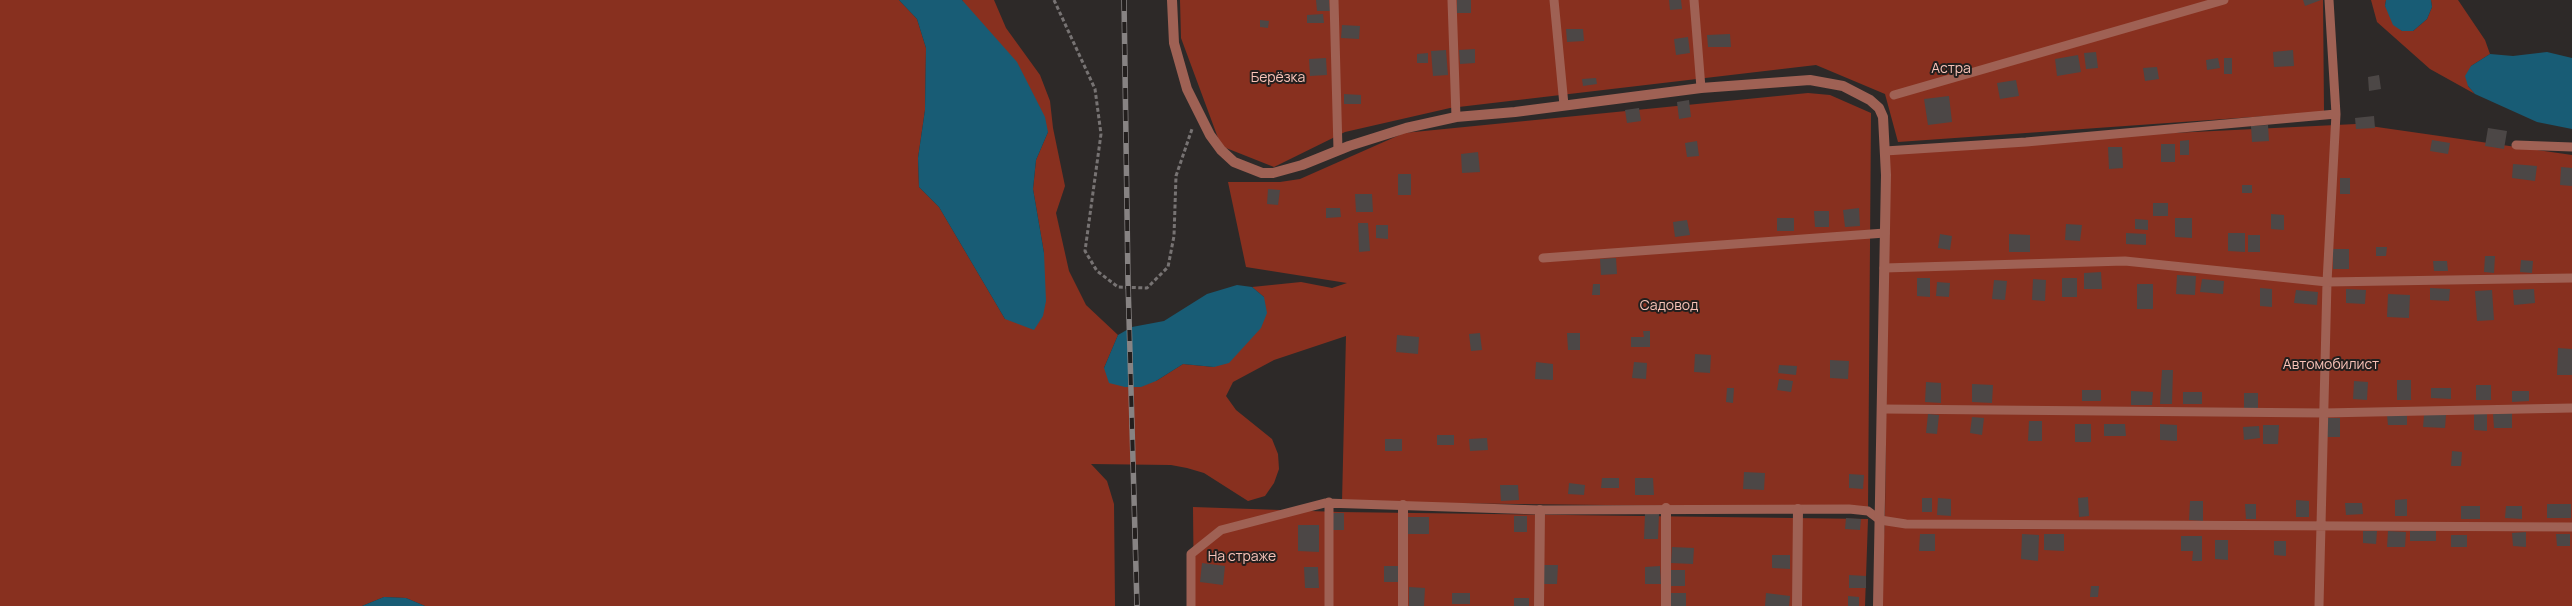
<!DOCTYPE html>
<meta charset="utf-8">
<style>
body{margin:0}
canvas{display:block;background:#2d2928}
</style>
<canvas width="2572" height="606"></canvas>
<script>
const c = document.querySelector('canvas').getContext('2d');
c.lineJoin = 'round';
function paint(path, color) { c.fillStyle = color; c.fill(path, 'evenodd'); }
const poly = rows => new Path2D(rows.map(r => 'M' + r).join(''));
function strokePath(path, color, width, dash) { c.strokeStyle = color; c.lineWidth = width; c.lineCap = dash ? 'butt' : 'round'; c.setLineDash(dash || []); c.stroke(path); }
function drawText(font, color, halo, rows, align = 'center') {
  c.font = font + ' Manrope,sans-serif'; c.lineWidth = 4; c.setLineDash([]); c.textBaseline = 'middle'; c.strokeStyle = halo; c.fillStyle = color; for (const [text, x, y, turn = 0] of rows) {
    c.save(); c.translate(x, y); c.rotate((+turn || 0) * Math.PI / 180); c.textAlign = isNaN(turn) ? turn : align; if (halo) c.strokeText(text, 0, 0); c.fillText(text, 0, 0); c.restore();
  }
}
paint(poly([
 [0,0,899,0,917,19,926,48,925,110,918,158,919,187,939,207,1005,319,1044,253,1033,189,1036,160,1048,132,962,0,994,0,1006,28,1040,75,1050,101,1053,128,1065,186,1056,213,1069,271,1086,305,1118,335,1104,368,1156,381,1183,364,1214,367,1264,297,1252,287,1301,282,1332,288,1347,283,1246,267,1228,182,1280,182,1300,179,1404,133,1808,93,1830,95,1871,113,1868,508,1342,502,1346,336,1274,360,1233,382,1226,396,1236,410,1272,439,1278,454,1279,469,1274,483,1265,496,1248,501,1204,473,1187,468,1171,465,1091,464,1107,481,1114,504,1115,606,425,606,406,598,384,597,362,606,0,606],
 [1180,0,2323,0,2324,112,1898,142,1885,94,1816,65,1450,108,1345,132,1274,167,1221,146,1181,38],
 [2371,0,2386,0,2385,6,2402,31,2413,31,2427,19,2432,7,2431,0,2458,0,2485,40,2490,54,2471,66,2468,86,2475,94,2430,69,2377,22],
 [2356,124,2572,155,2572,606,1881,606,1885,512,1889,147],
 [1193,507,1339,512,1868,519,1865,606,1194,606]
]), '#88301f');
paint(poly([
 [899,0,962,0,1017,62,1045,117,1048,132,1036,160,1033,189,1044,253,1046,301,1043,316,1034,330,1005,319,939,207,919,187,918,158,925,110,926,48,917,19],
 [2386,0,2431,0,2432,7,2427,19,2413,31,2402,31,2393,25,2385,6],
 [2547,52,2572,58,2572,129,2537,122,2475,94,2468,86,2465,76,2471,66,2490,54,2513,56],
 [1237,285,1252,287,1264,297,1267,313,1261,328,1229,363,1214,367,1183,364,1156,381,1141,387,1125,387,1109,383,1104,368,1118,335,1132,327,1164,321,1207,294],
 [384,597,406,598,425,606,362,606]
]), '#185c75');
paint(poly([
 [1316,0,1329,0,1330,11,1317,11],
 [1457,0,1471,0,1471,13,1457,13],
 [1669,0,1681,0,1682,9,1670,10],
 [2303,0,2321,0,2305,6],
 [1323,14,1324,23,1307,23,1307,15],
 [1260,20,1269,21,1268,28,1260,27],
 [1342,25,1360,26,1359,39,1341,38],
 [1566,29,1583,29,1584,41,1567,42],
 [1730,34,1731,47,1708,47,1707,35],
 [1688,37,1690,53,1676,55,1674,39],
 [1475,49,1475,63,1460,64,1459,50],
 [1446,50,1448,75,1433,76,1431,51],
 [2293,50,2294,66,2274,67,2273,52],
 [2096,52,2098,68,2086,69,2084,53],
 [1428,53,1428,63,1417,63,1417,54],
 [2078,55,2081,72,2057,76,2055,59],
 [1326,58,1327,75,1310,76,1309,59],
 [2218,58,2220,68,2207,70,2206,60],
 [2224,58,2232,58,2232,74,2224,74],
 [2157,67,2159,79,2145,81,2143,68],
 [2379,75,2381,89,2369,91,2368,77],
 [1596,78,1597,84,1583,86,1582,79],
 [2016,80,2019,96,2000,99,1997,83],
 [1344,94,1361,95,1361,104,1344,104],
 [1949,96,1952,122,1928,125,1924,99],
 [1689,100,1691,117,1679,119,1677,102],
 [1639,108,1641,121,1627,123,1625,110],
 [2374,116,2375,128,2356,129,2355,118],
 [2268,125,2269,141,2252,142,2251,126],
 [2488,128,2507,131,2504,149,2485,146],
 [2189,140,2189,155,2180,155,2180,141],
 [2432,140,2450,143,2448,154,2430,151],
 [1697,141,1699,156,1687,157,1685,143],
 [2161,144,2175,144,2175,162,2161,162],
 [2108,147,2122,147,2123,168,2109,169],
 [1478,152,1480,172,1462,173,1461,154],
 [2513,164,2537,166,2535,181,2512,178],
 [2561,167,2572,168,2572,186,2560,185],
 [1398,174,1411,174,1411,195,1398,195],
 [2340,178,2350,178,2350,194,2340,194],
 [2242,185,2252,185,2252,193,2242,193],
 [1268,189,1280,190,1278,205,1267,204],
 [1355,194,1372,194,1373,212,1356,212],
 [2153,203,2168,203,2168,216,2153,216],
 [1326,208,1340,208,1341,217,1326,218],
 [1859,208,1860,226,1845,227,1843,210],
 [1814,211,1829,211,1829,227,1815,227],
 [2271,214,2284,215,2284,230,2271,229],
 [1777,218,1794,218,1794,231,1777,231],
 [2175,218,2192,218,2192,238,2175,237],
 [2135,219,2148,220,2148,230,2135,229],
 [1687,220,1690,235,1675,237,1673,222],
 [1358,223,1368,223,1370,251,1359,252],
 [2066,224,2082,225,2080,241,2065,240],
 [1376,225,1388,225,1388,239,1376,238],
 [2126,233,2146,234,2146,245,2126,244],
 [2228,233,2245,233,2245,252,2228,251],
 [1940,234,1952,236,1950,250,1938,248],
 [2009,234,2030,235,2030,252,2009,252],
 [2248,235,2260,235,2260,252,2248,252],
 [2376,247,2387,247,2386,256,2376,256],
 [2333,249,2349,249,2349,269,2333,269],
 [2485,256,2495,256,2494,273,2484,272],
 [1616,258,1617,274,1601,275,1600,259],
 [2521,260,2533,261,2532,273,2520,272],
 [2433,261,2447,261,2448,271,2434,271],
 [2101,272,2102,289,2084,289,2084,273],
 [2177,275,2196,276,2195,295,2176,294],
 [1917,278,1930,278,1930,297,1917,296],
 [2062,278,2077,278,2077,297,2062,297],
 [2033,279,2046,280,2045,301,2032,300],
 [2202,279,2224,281,2223,294,2200,292],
 [1994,280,2007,281,2005,300,1992,299],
 [1937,282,1950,283,1949,297,1936,296],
 [1593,284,1600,284,1600,295,1592,295],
 [2137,284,2153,284,2153,309,2137,309],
 [2260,288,2272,289,2272,307,2260,306],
 [2430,288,2450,289,2449,301,2430,300],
 [2346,289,2366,290,2365,304,2346,303],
 [2534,289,2535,303,2514,305,2513,290],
 [2296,290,2318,292,2317,305,2294,303],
 [2492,290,2494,320,2477,321,2475,291],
 [2388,294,2410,295,2409,318,2387,317],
 [1643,331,1650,331,1650,347,1631,347,1631,337,1644,337],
 [1480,333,1482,350,1471,351,1469,334],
 [1567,333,1580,333,1580,350,1568,350],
 [1397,335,1419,337,1418,354,1396,352],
 [2558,348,2572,349,2572,375,2557,375],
 [1695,354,1711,355,1710,373,1694,372],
 [1830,360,1849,361,1848,379,1830,378],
 [1536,362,1553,364,1553,380,1535,379],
 [1634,362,1647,363,1646,379,1632,378],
 [1779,365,1797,366,1796,375,1778,373],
 [2162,370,2173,370,2172,404,2160,404],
 [1779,379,1793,381,1791,392,1777,390],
 [2397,380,2411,380,2411,400,2397,400],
 [2354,381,2368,382,2367,400,2353,399],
 [1926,382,1941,383,1941,403,1925,402],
 [1972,384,1993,385,1992,403,1972,402],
 [2476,385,2491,385,2491,400,2476,400],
 [1727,388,1734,388,1733,403,1726,402],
 [2431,388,2451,388,2451,399,2431,398],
 [2082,390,2101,390,2101,401,2082,401],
 [2131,391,2153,392,2152,405,2131,405],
 [2512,391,2529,391,2529,401,2512,402],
 [2183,392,2202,392,2202,404,2183,404],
 [2244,393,2258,393,2258,408,2244,408],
 [2474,413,2487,413,2487,431,2474,430],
 [2512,413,2512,428,2494,428,2493,414],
 [1928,414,1939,415,1937,434,1926,433],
 [2407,414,2407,425,2388,425,2387,415],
 [2424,415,2446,415,2445,428,2423,427],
 [1972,417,1984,418,1982,435,1970,433],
 [2325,418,2340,418,2340,437,2326,437],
 [2029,421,2042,421,2042,441,2028,441],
 [2075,424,2091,424,2091,442,2075,442],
 [2104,424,2125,424,2126,436,2104,436],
 [2160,424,2177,425,2177,441,2160,440],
 [2263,425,2279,425,2278,444,2263,444],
 [2259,426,2260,438,2244,440,2243,427],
 [1437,435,1454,435,1454,445,1437,445],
 [1487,438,1488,450,1470,451,1469,439],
 [1385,439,1402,439,1402,451,1385,451],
 [2452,451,2462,452,2461,466,2451,466],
 [1744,472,1765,473,1764,490,1743,489],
 [1849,474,1864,475,1863,489,1849,488],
 [1602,478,1619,478,1619,488,1601,488],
 [1635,478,1653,478,1654,495,1635,495],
 [1569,483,1585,485,1584,495,1568,494],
 [1500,485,1518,485,1519,500,1501,501],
 [2088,497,2089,516,2079,517,2078,498],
 [1922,498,1932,498,1932,512,1922,512],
 [1938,498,1951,499,1951,516,1937,515],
 [2407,499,2407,516,2395,516,2395,500],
 [2296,500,2309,501,2309,517,2296,517],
 [2190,501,2203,501,2203,521,2189,520],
 [2345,503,2362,503,2363,514,2346,515],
 [2245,504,2256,504,2256,519,2246,519],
 [2547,504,2571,504,2571,518,2547,518],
 [2461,506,2480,506,2480,519,2461,519],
 [2506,506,2522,506,2522,519,2505,518],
 [1332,513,1344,513,1344,530,1333,530],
 [1645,513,1659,514,1658,539,1644,539],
 [1514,516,1527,516,1527,532,1514,532],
 [1408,517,1429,517,1429,534,1408,534],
 [1846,518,1861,519,1860,530,1845,529],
 [1298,525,1319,525,1319,552,1298,551],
 [2363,531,2377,531,2376,544,2363,543],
 [2388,531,2406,532,2405,547,2387,547],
 [2410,531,2436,531,2436,541,2410,541],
 [2526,532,2526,547,2513,546,2512,533],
 [1920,534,1935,534,1935,551,1919,551],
 [2022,534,2039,535,2038,561,2021,559],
 [2044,534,2064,534,2064,551,2044,550],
 [2556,534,2570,534,2570,546,2557,546],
 [2451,535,2467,535,2467,547,2451,547],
 [2181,536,2202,536,2202,561,2192,561,2193,551,2181,551],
 [2215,540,2228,540,2228,560,2215,559],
 [2274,541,2286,541,2286,556,2274,555],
 [1672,547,1694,548,1693,564,1671,563],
 [1772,555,1790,555,1790,569,1772,568],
 [1202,563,1225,566,1223,585,1200,582],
 [1542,565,1558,565,1557,584,1541,584],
 [1384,566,1399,566,1399,582,1384,582],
 [1660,566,1661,584,1645,584,1645,567],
 [1304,567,1318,567,1319,588,1305,588],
 [1671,570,1685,570,1685,586,1671,586],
 [1849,575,1866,576,1866,588,1849,588],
 [2091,586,2099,586,2098,597,2090,597],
 [1409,587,1425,588,1424,606,1409,606],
 [1452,593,1470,593,1470,604,1452,604],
 [1670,593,1686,593,1686,606,1670,606],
 [1766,593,1790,596,1789,606,1765,606],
 [1848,596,1859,597,1859,606,1848,606],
 [1514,598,1529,598,1529,606,1514,606]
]), '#4c4746');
strokePath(poly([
 [1054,0,1095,89,1101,134,1085,251,1097,271,1118,287,1147,288,1168,267,1174,236,1176,176,1192,129]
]), '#777373', 3, [4, 2.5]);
strokePath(poly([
 [1334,0,1338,150],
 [1452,0,1456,117],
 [1554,0,1564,105],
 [1694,0,1701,88],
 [1894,95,2224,0],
 [2516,145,2572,147],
 [1885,151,2026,142,2336,114],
 [1543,258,1885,233],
 [1884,268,2125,261,2327,282,2572,278],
 [1883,409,2324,413,2572,408],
 [1329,502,1329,606],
 [1191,606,1191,554,1221,530,1325,503,1540,510,1849,509,1868,511,1880,520,1906,524,2572,527],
 [2319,606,2327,282,2336,114,2329,0]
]), '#9f6154', 9);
strokePath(poly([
 [1403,606,1403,505],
 [1539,606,1540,510],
 [1666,606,1666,508],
 [1797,606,1798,509]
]), '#9f6154', 10);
strokePath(poly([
 [1172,0,1174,43,1187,89,1210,135,1221,150,1234,162,1262,173,1273,173,1302,165,1349,146,1406,128,1456,117,1515,112,1701,88,1810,80,1843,86,1870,100,1879,108,1883,117,1886,175,1878,606]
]), '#9f6154', 10);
const rail = poly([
 [1124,0,1128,281,1137,606]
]);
strokePath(rail, '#878383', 5.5);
strokePath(rail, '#231f1e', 4, [11]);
drawText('14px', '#f8c3b8', '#231f1e', [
 ["Астра",1951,69],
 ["Берёзка",1278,78],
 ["Садовод",1669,306],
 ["Автомобилист",2331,365],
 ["На страже",1242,557]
]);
</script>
